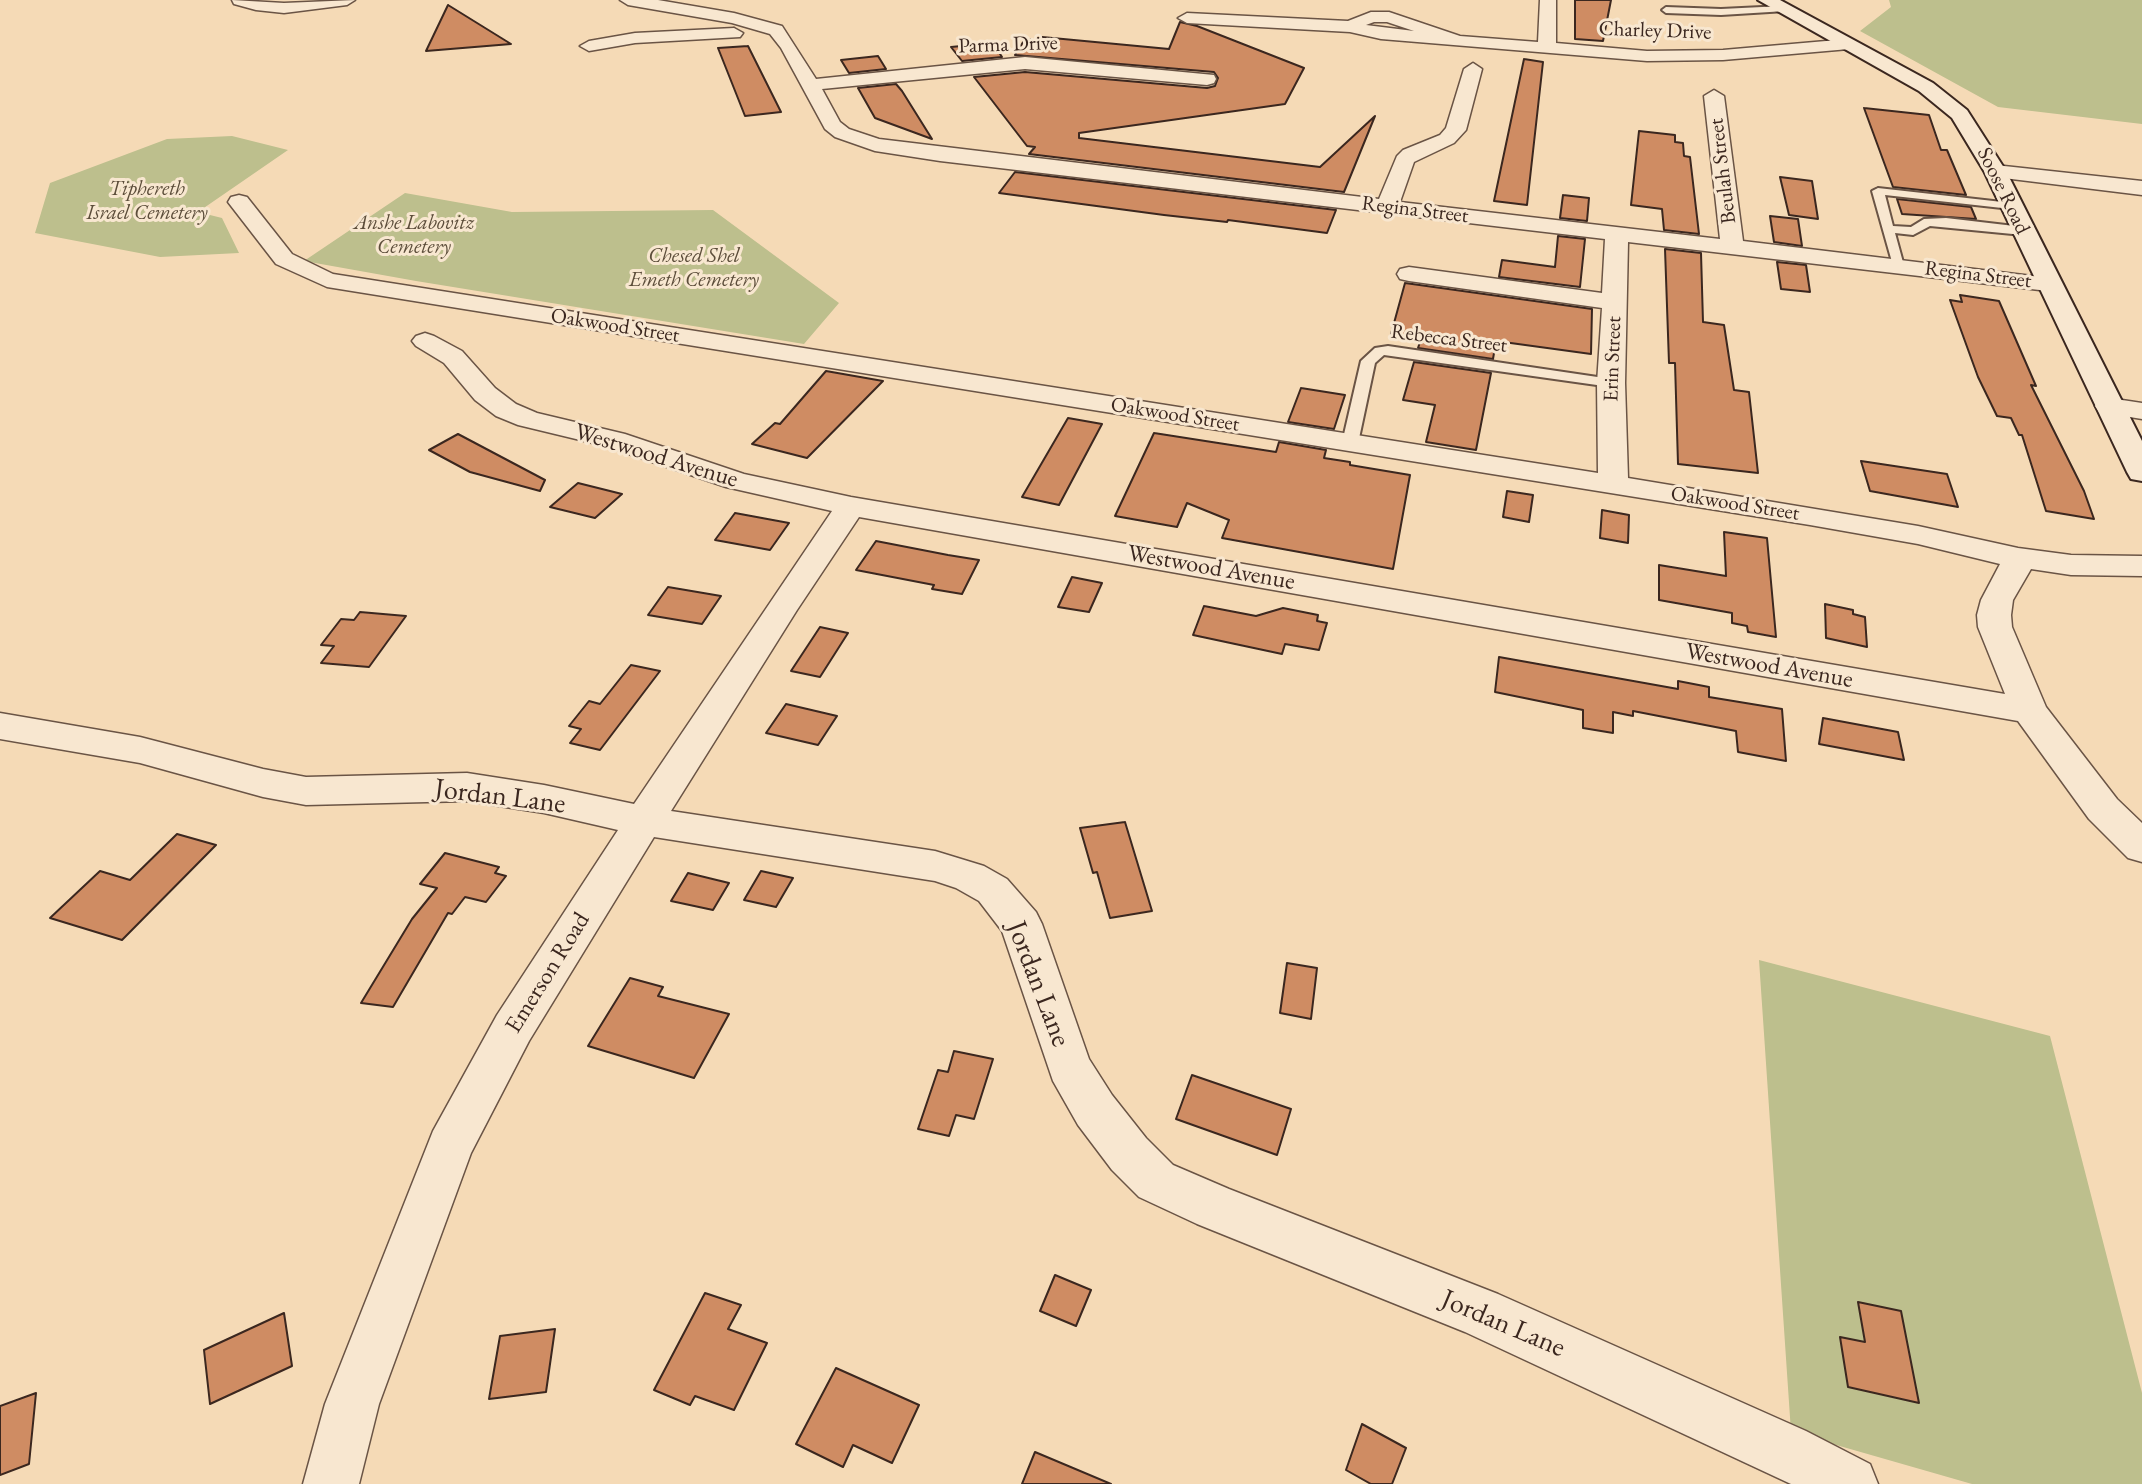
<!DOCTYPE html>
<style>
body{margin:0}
canvas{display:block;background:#f5dab6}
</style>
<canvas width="2142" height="1484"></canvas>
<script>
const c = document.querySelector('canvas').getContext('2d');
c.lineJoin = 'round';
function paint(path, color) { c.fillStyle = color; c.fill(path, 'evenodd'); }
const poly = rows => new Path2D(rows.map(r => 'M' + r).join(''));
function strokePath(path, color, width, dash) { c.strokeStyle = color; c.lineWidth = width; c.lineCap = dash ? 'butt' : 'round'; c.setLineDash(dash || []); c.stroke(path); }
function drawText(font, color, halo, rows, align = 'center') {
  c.font = font + ' "EB Garamond",serif'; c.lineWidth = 6; c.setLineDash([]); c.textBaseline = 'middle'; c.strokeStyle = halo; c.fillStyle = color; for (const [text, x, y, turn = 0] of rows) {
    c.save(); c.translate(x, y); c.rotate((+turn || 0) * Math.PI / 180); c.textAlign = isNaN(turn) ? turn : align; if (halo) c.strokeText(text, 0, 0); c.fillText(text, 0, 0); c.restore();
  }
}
paint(poly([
 [1889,0,2142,0,2142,124,1998,107,1860,31,1891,7],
 [232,136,288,150,198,212,222,218,239,253,160,257,35,233,50,183,167,139],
 [405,193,512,212,713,210,839,303,804,344,416,281,304,261],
 [1759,960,2050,1036,2142,1393,2142,1484,1972,1484,1791,1432]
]), '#bdbf8d');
const building = poly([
 [1575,0,1611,0,1603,41,1575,39,1575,0],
 [448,5,511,44,426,51,448,5],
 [1180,22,1197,26,1304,68,1285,104,1079,133,1079,138,1320,167,1375,116,1344,192,1029,154,1035,147,1027,146,974,77,1025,72,1207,88,1215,86,1218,78,1214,72,1015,55,1025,39,1040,40,1042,37,1169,49,1180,22],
 [993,43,1002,57,962,61,951,47,993,43],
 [748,46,781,112,745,116,718,48,748,46],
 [878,56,886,69,849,73,841,60,878,56],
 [1524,59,1543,62,1527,205,1494,201,1524,59],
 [896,84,902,91,932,139,875,118,858,88,896,84],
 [1864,108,1929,115,1941,150,1947,150,1966,195,1893,187,1864,108],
 [1639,131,1675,135,1675,142,1683,143,1684,156,1690,157,1699,234,1664,230,1662,209,1631,205,1639,131],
 [1015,172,1336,210,1327,233,1228,220,1227,222,1164,215,999,193,1015,172],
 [1780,177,1812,181,1818,219,1789,215,1780,177],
 [1563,195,1589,198,1587,221,1560,218,1563,195],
 [1897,199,1971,207,1976,219,1902,214,1897,199],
 [1770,216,1798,219,1802,246,1774,242,1770,216],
 [1558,236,1585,239,1580,287,1499,277,1502,260,1555,267,1558,236],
 [1665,249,1701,253,1703,322,1724,325,1734,390,1749,392,1758,473,1678,464,1675,363,1669,363,1665,249],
 [1777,262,1806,265,1810,292,1781,289,1777,262],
 [1405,283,1592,309,1591,354,1496,341,1493,359,1418,348,1421,339,1391,334,1405,283],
 [1960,295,1999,301,2036,386,2031,385,2084,491,2094,519,2046,511,2022,435,2019,435,2011,418,1997,416,1978,377,1950,300,1962,302,1960,295],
 [1414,362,1491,373,1476,450,1426,442,1435,405,1403,400,1414,362],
 [826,371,883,381,807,458,752,444,775,423,780,424,826,371],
 [1301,388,1345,395,1334,429,1288,422,1301,388],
 [1068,418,1102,424,1059,505,1022,497,1068,418],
 [1154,433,1276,452,1279,442,1326,450,1324,458,1350,462,1350,465,1410,475,1393,569,1222,538,1229,520,1187,503,1177,527,1115,516,1154,433],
 [458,434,545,480,540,491,470,472,429,450,458,434],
 [1861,461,1947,474,1958,507,1870,491,1861,461],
 [578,483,622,494,595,518,550,507,578,483],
 [1507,491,1533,495,1529,522,1503,517,1507,491],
 [1602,510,1629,515,1628,543,1600,538,1602,510],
 [735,513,789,523,770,550,715,540,735,513],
 [1724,532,1767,538,1776,637,1748,632,1747,626,1732,623,1732,613,1659,600,1659,565,1726,576,1724,532],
 [876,541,948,555,979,560,962,594,932,589,934,585,856,570,876,541],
 [1072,577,1102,583,1089,612,1058,607,1072,577],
 [668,587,721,596,702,624,648,615,668,587],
 [1825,604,1853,610,1853,614,1865,617,1867,647,1826,638,1825,604],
 [1204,606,1256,616,1283,608,1318,615,1317,621,1327,623,1319,650,1285,644,1282,654,1193,635,1204,606],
 [360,612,406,616,369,667,321,663,334,646,321,645,341,619,354,620,360,612],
 [820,627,848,633,820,677,791,671,820,627],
 [1499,657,1678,689,1678,681,1709,687,1709,697,1782,709,1786,761,1738,752,1736,731,1633,711,1633,716,1613,712,1613,733,1583,728,1583,710,1495,692,1499,657],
 [631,665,660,671,600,750,570,743,581,729,569,726,589,701,600,704,631,665],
 [786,704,837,716,818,745,766,733,786,704],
 [1823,718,1898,732,1904,760,1819,744,1823,718],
 [1125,822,1152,911,1110,918,1097,872,1093,873,1080,828,1125,822],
 [177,834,216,845,122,940,50,918,100,871,130,880,177,834],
 [445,853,499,867,495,873,506,876,486,902,465,897,452,914,448,913,393,1007,361,1003,412,919,437,888,420,884,445,853],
 [761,871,793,878,776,907,744,900,761,871],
 [688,873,729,883,713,910,671,901,688,873],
 [1287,963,1317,968,1311,1019,1280,1013,1287,963],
 [630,978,663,987,658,996,729,1014,694,1078,588,1046,630,978],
 [954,1051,993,1059,974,1119,956,1115,949,1136,918,1129,938,1070,948,1072,954,1051],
 [1192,1075,1291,1109,1277,1155,1176,1119,1192,1075],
 [1055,1275,1091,1290,1076,1326,1040,1311,1055,1275],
 [705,1293,741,1305,728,1329,767,1343,734,1410,695,1396,690,1405,654,1390,705,1293],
 [1858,1302,1901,1311,1919,1403,1848,1387,1840,1337,1865,1342,1858,1302],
 [284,1313,292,1366,210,1404,204,1350,284,1313],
 [555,1329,546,1392,489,1399,500,1336,555,1329],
 [836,1368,919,1405,892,1463,853,1445,843,1467,796,1444,836,1368],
 [36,1393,29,1464,0,1475,0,1406,36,1393],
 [1362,1424,1406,1448,1392,1484,1371,1484,1346,1470,1362,1424],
 [1035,1452,1111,1484,1022,1484,1035,1452]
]);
paint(building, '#cf8c63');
strokePath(building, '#3b271f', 2);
const lane = poly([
 [1783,6,1786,7,1786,11,1721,15,1666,13,1662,10,1666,7,1721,9,1783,6],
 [1878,188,2011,203,2017,206,2011,209,1885,195,1893,226,1911,227,1924,219,1946,218,2023,227,2029,231,2023,235,1930,226,1913,235,1895,233,1904,266,1898,270,1894,269,1872,191,1878,188],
 [1388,346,1611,379,1618,383,1611,387,1384,355,1375,363,1358,443,1355,446,1345,446,1342,443,1361,361,1375,348,1388,346]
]);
const street = poly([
 [232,0,284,3,355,0,347,5,284,13,256,10,234,4,232,0],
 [620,0,658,0,734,13,782,26,816,79,1025,57,1214,75,1216,79,1214,83,1207,85,1025,69,822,89,840,122,849,129,879,139,1379,199,1397,156,1403,150,1440,135,1446,128,1464,69,1473,63,1482,69,1466,130,1454,143,1414,162,1400,202,1720,239,1704,96,1714,90,1724,96,1743,241,2057,279,2060,284,2057,289,2048,291,1628,242,1625,383,1628,478,1918,526,2018,548,2071,555,2142,556,2142,576,2071,575,2031,569,2013,600,2011,615,2012,627,2046,707,2117,799,2142,823,2142,862,2128,858,2089,819,2018,721,859,517,797,610,671,811,935,851,984,866,1007,879,1036,912,1042,924,1089,1059,1112,1095,1146,1138,1173,1165,1229,1189,1498,1294,1806,1431,1870,1464,1878,1484,1791,1484,1465,1332,1197,1224,1139,1197,1112,1170,1078,1125,1053,1081,1002,931,979,901,956,888,935,881,654,837,529,1041,471,1153,379,1404,359,1484,303,1484,325,1404,433,1131,497,1015,618,830,544,813,467,801,306,805,263,797,140,763,0,739,0,713,140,737,263,769,306,777,467,773,544,785,634,804,832,511,726,487,605,446,518,425,496,416,475,400,444,363,416,346,412,341,416,336,425,333,434,336,462,351,495,388,516,404,537,413,625,434,744,474,851,497,2005,694,1978,627,1977,615,1981,600,2000,564,1918,544,1810,525,327,287,276,264,228,202,231,197,239,195,247,197,292,254,333,274,1598,473,1597,383,1602,308,1409,281,1400,279,1397,274,1400,269,1409,267,1602,293,1605,239,940,161,875,151,835,137,825,129,781,48,770,34,732,23,628,5,620,0],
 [1540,0,1556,0,1556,43,1647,51,1723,50,1849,39,1858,44,1849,49,1723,60,1647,61,1381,39,1350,32,1187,23,1178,18,1187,13,1348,21,1371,12,1389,12,1460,36,1538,42,1540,0],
 [1374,22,1387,22,1414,31,1366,25,1374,22],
 [734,28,743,33,740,37,635,43,589,51,580,46,589,41,635,33,734,28],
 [1995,165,2142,181,2142,195,1987,176,1984,171,1987,166,1995,165],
 [2109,398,2142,403,2142,419,2099,412,2095,406,2099,400,2109,398]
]);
const secondary = poly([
 [1758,0,1780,0,1933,83,1967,110,2006,171,2142,441,2142,481,2131,479,2127,472,1984,171,1952,118,1919,91,1758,0]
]);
strokePath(lane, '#6a5445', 4);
strokePath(street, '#6a5445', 3);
strokePath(secondary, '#3b271f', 4);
paint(lane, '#f8e7d0');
paint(street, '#f8e7d0');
paint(secondary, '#f8e7d0');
drawText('21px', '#3b271f', '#f8e7d0', [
 ["Charley Drive",1655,31,2],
 ["Parma Drive",1008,45,-2],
 ["Beulah Street",1723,171,-97],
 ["Soose Road",2003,191,64],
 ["Regina Street",1415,210,7],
 ["Regina Street",1978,275,7],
 ["Oakwood Street",615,326,9],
 ["Rebecca Street",1449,339,7],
 ["Erin Street",1613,359,-88],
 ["Oakwood Street",1175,415,9],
 ["Oakwood Street",1735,504,9]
]);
drawText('italic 21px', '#5c4d3a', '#f8e7d0', [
 ["Tiphereth",147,189],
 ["Israel Cemetery",147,213],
 ["Anshe Labovitz",414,223],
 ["Cemetery",414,247],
 ["Chesed Shel",694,256],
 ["Emeth Cemetery",694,280]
]);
drawText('24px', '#3b271f', '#f8e7d0', [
 ["Westwood Avenue",656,456,17],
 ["Westwood Avenue",1211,568,10],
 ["Westwood Avenue",1769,666,10],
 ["Emerson Road",548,973,-58]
]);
drawText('28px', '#3b271f', '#f8e7d0', [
 ["Jordan Lane",500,797,7],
 ["Jordan Lane",1038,984,69],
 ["Jordan Lane",1503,1324,23]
]);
</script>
